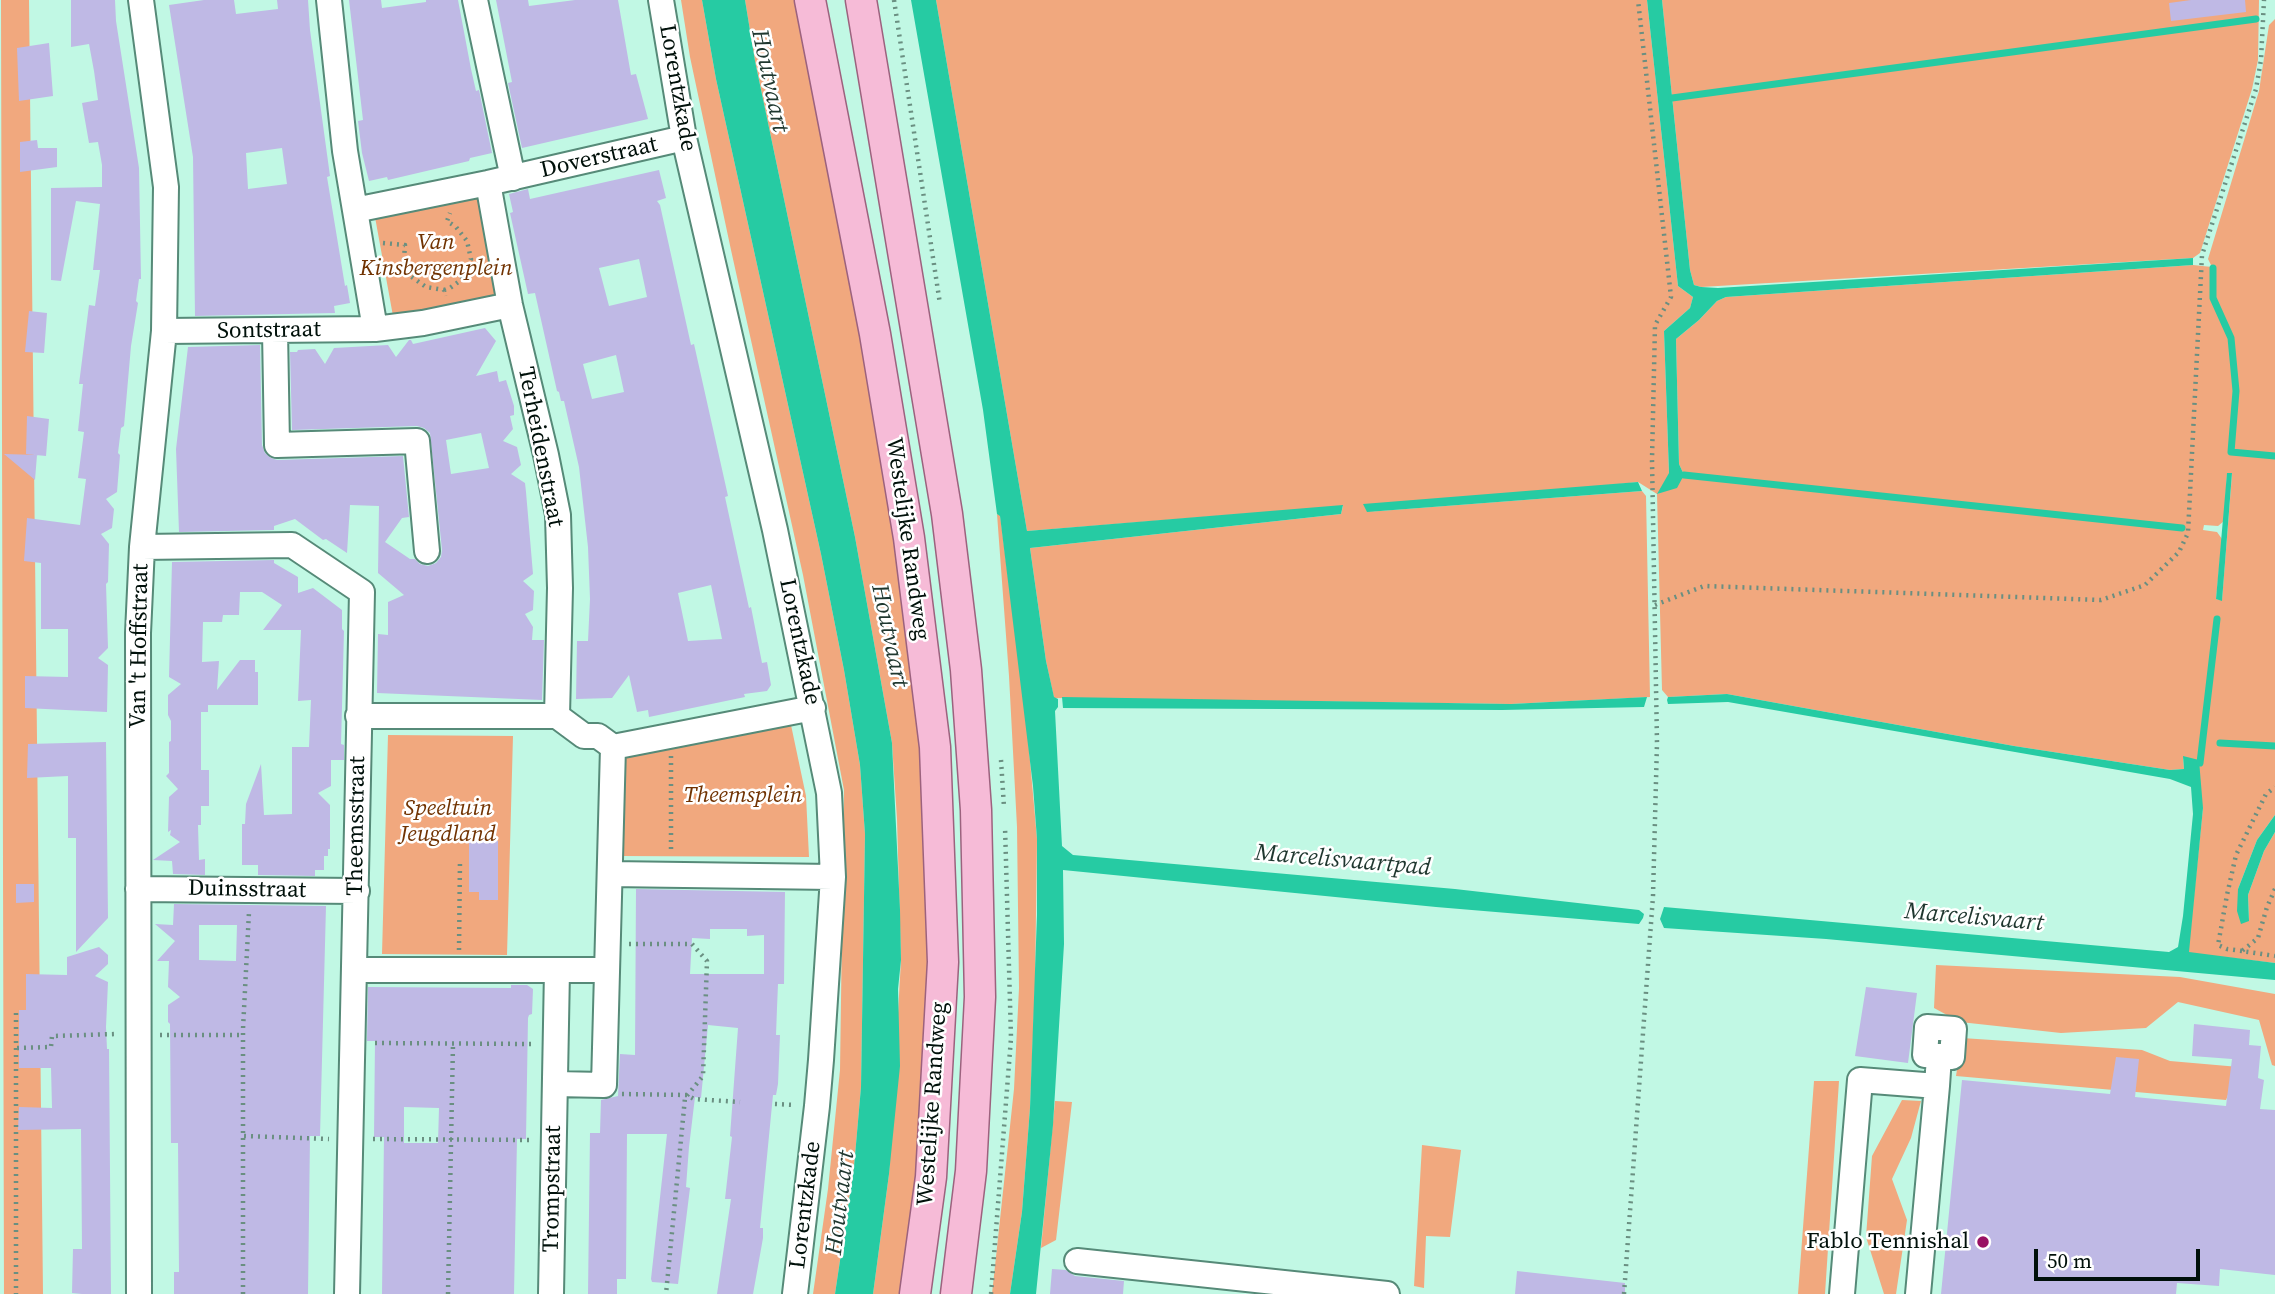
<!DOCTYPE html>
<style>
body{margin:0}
#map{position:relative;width:2275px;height:1294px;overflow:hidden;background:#c1f8e4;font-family:"Source Serif 4",serif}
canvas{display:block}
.scale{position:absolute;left:2034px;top:1249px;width:166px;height:32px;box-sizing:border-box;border:4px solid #00100a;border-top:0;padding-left:9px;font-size:21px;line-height:24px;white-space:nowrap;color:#00100a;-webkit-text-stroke:5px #fff;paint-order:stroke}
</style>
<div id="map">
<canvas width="2275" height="1294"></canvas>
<div class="scale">50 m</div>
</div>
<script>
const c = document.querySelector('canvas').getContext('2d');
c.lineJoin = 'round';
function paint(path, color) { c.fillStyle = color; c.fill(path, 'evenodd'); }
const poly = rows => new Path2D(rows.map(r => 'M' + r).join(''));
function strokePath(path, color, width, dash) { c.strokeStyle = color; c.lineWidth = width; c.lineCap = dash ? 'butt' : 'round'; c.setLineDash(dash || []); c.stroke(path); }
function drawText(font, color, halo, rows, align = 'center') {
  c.font = font + ' "Source Serif 4",serif'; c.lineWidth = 5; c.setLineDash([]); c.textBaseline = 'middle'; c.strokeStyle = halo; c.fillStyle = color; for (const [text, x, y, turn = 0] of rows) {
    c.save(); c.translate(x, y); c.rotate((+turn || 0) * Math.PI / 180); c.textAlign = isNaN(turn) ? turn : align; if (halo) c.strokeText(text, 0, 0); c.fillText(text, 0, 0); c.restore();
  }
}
paint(poly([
 [1,0,29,0,43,1294,4,1294],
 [681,0,702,0,716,79,821,554,844,670,860,765,865,834,861,1087,854,1167,835,1294,813,1294,828,1189,840,1070,844,790,803,575,731,250,690,57],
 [745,0,798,0,895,498,930,806,928,1039,921,1144,905,1294,873,1294,889,1174,901,960,897,819,892,743,855,537,755,61],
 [936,0,1647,0,1678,286,1693,297,1690,308,1664,331,1669,474,1658,494,1684,475,1679,464,1676,339,1699,320,1717,301,1726,297,2193,265,2212,267,2208,259,2259,91,2269,25,2275,19,2275,815,2257,840,2238,889,2249,921,2248,895,2264,851,2275,832,2275,963,2188,953,2203,808,2183,757,2184,769,2170,770,2014,746,1727,694,1668,697,1662,690,1657,494,1638,482,1366,512,1642,491,1646,496,1650,697,1511,704,1054,698,1046,661,1030,548,1341,514,1343,506,1027,531],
 [2232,473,2232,474,2222,600,2216,599,2222,539,2217,532,2203,530,2204,525,2218,526,2224,521,2227,474],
 [1662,0,2259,0,2258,60,2252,89,2200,253,2193,258,1701,287,1694,285,1690,270],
 [480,196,497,296,393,316,375,217],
 [997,514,1000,515,1026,716,1037,839,1035,987,1030,1108,1022,1212,1010,1294,992,1294,1014,1089,1019,988,1017,827,1009,676],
 [791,725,806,796,809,857,622,856,623,756],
 [388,735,513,736,507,955,382,954],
 [1936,965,2180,977,2275,994,2275,1066,2272,1065,2259,1020,2178,1002,2146,1028,2061,1033,1960,1022,1934,1008],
 [1962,1038,2142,1050,2170,1061,2239,1067,2226,1100,1956,1076],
 [1814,1081,1839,1081,1825,1294,1798,1294],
 [1902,1100,1921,1101,1911,1138,1892,1179,1907,1220,1896,1294,1884,1294,1866,1237,1872,1156],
 [1055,1101,1072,1102,1056,1240,1041,1248],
 [1422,1145,1461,1150,1450,1237,1426,1236,1424,1288,1414,1286]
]), '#f1a87e');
paint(poly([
 [702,0,745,0,755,61,855,537,892,743,900,910,901,960,898,989,900,1066,889,1174,873,1294,835,1294,854,1167,861,1087,865,834,860,765,844,670,821,554,716,79],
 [911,0,936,0,1027,531,1343,505,1341,514,1030,548,1046,661,1054,697,1058,699,1058,707,1055,711,1062,846,1073,855,1455,889,1639,910,1644,914,1643,918,1639,924,1436,907,1063,870,1064,944,1053,1125,1036,1294,1010,1294,1022,1212,1030,1108,1037,915,1037,839,1033,786,1000,516,997,514,983,410],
 [1647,0,1662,0,1690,270,1694,285,1701,287,1718,288,2193,258,2193,265,1726,297,1717,301,1699,320,1676,339,1679,464,1684,475,1677,488,1657,494,1669,473,1664,331,1690,308,1693,297,1678,286],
 [2227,473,2232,473,2222,601,2216,599],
 [1638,482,1642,491,1367,512,1363,504],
 [1727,694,2014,746,2170,770,2184,769,2183,756,2199,760,2203,808,2189,952,2275,963,2275,980,1826,939,1664,928,1660,919,1664,907,2169,952,2178,947,2183,916,2193,814,2191,787,2170,779,1728,702,1668,704,1667,700,1668,697],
 [1062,697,1511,704,1647,697,1644,707,1502,710,1063,708],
 [2275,815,2275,832,2264,851,2248,895,2249,921,2241,924,2237,911,2238,889,2257,840]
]), '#26cba3');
strokePath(poly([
 [1672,98,2256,19],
 [2213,268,2213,298,2231,338,2236,391,2231,452,2275,456],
 [1684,475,2182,528],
 [2220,743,2275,746],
 [2200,763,2217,619]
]), '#26cba3', 7);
paint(poly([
 [71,0,115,0,116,21,139,168,141,279,139,279,136,301,138,303,131,346,124,426,121,428,118,453,120,455,117,492,106,499,114,509,112,528,101,534,109,544,108,582,106,584,108,648,98,658,108,665,107,712,25,708,25,676,68,677,68,629,41,629,41,563,24,561,27,518,80,525,86,479,78,478,84,432,78,431,83,384,79,384,89,305,95,306,100,270,93,270,100,204,76,201,61,281,51,280,51,188,102,187,102,165,98,142,89,143,82,103,98,100,94,71,89,44,71,47],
 [204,0,234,0,236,14,278,9,277,0,308,0,310,30,330,176,327,177,345,286,347,285,350,303,334,306,335,313,195,316,193,157,169,5],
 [282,148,287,184,248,189,246,153],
 [349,0,381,0,382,8,426,2,426,0,458,0,471,69,476,91,479,90,492,153,470,158,469,161,388,180,387,177,369,181,362,153,358,121,363,120],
 [496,0,528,0,529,6,575,0,618,0,631,75,636,74,648,119,522,148,508,83,512,82],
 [2191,0,2245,0,2246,12,2171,21,2169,3],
 [49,43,53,96,19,101,17,48],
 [37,140,38,148,57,148,57,167,20,172,20,142],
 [659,170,666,198,657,201,660,205,691,345,694,344,728,496,725,497,749,608,751,607,762,663,767,662,771,685,767,691,744,694,745,697,649,717,648,710,637,712,629,675,612,698,576,699,577,641,588,641,590,599,588,547,579,467,564,401,561,401,559,392,557,391,535,293,528,294,510,213,513,212,509,194,528,189,530,199],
 [639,259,647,297,609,306,599,268],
 [616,355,624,392,592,399,583,364],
 [711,585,722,639,688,641,678,593],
 [29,311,47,313,44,353,25,352],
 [485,328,496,341,476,376,497,371,499,382,506,380,514,406,514,415,510,416,513,429,503,441,517,447,521,465,511,474,525,483,526,492,533,574,523,581,534,591,533,610,525,614,533,627,532,640,544,640,542,700,377,693,378,634,388,635,388,602,404,595,378,573,379,506,350,505,347,553,326,539,323,540,295,519,274,526,274,530,179,532,176,449,188,347,260,345,262,445,265,453,271,458,277,460,403,456,409,517,402,518,385,542,410,559,415,559,420,564,428,566,436,563,441,557,442,550,430,433,424,428,417,426,292,430,290,352,297,352,298,350,315,349,325,364,334,348,388,345,396,357,409,340,411,340,413,344],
 [481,433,489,468,451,474,446,440],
 [27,416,49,419,46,456,26,454],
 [4,454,37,455,35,480],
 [274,560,274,563,298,577,298,593,313,588,342,610,342,629,344,631,341,744,344,745,344,760,331,760,331,786,318,793,330,805,330,849,328,849,328,856,324,856,324,870,315,870,315,876,258,875,258,865,242,865,242,824,245,824,246,804,261,764,264,815,292,814,292,747,309,747,311,700,298,701,301,630,263,630,282,605,262,592,240,592,239,615,223,615,222,622,203,622,202,662,219,661,217,690,240,660,255,660,255,672,258,672,258,705,208,705,208,712,201,712,201,770,209,770,209,806,201,806,201,825,198,825,199,860,205,859,205,875,173,874,172,861,153,860,180,842,170,835,171,830,168,832,169,797,178,789,166,776,169,773,169,742,171,741,171,721,168,715,168,695,181,684,169,677,172,562],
 [106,742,108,918,76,952,76,838,68,838,68,776,27,778,28,744],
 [469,841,498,841,498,900,479,900,479,892,469,892],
 [16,884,34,884,34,902,16,903],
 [636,889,785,892,784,984,778,984,777,1008,776,1035,780,1035,778,1084,776,1095,773,1095,760,1228,763,1228,763,1238,753,1294,717,1294,731,1199,725,1199,732,1137,730,1136,738,1028,708,1025,701,1098,695,1097,689,1147,686,1187,690,1188,678,1284,652,1282,651,1279,667,1134,627,1134,626,1279,617,1279,617,1294,588,1294,590,1133,600,1133,601,1100,618,1096,620,1054,635,1055],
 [710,929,747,929,747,936,764,935,764,974,690,974,692,938,710,939],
 [174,904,326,906,320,1136,310,1136,308,1294,174,1294,174,1272,179,1272,178,1143,171,1143,170,1024,168,1022,168,1005,180,997,168,987,169,961,157,961,175,941,155,924,173,925],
 [199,925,237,925,236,961,199,960],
 [99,947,108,955,108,964,95,976,108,982,106,1027,107,1049,109,1049,111,1294,82,1294,72,1293,73,1249,82,1249,81,1129,18,1130,19,1107,52,1108,51,1068,19,1068,19,1010,26,1010,26,974,67,975,67,957],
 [511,985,527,985,533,989,532,1014,529,1015,528,1018,526,1139,517,1139,514,1294,382,1294,384,1137,374,1137,375,1041,367,1041,368,987,511,988],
 [404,1107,439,1108,438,1143,404,1143],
 [1866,987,1917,993,1908,1063,1855,1056],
 [2194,1024,2250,1030,2249,1045,2261,1046,2258,1078,2264,1080,2260,1109,2275,1110,2275,1275,2220,1269,2219,1286,2177,1283,2176,1294,1941,1294,1962,1080,2110,1094,2116,1057,2139,1059,2135,1097,2226,1106,2232,1059,2192,1056],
 [1052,1269,1066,1270,1075,1276,1124,1281,1123,1294,1050,1294],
 [1517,1271,1625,1283,1625,1294,1515,1294]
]), '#bfb9e5');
const minor = poly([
 [329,0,345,151,375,329],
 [475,0,513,178],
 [661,0,684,138,775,530,829,793,833,877,821,1060,817,1106,795,1294],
 [488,183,510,305,546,455,558,515,560,588,557,716],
 [355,210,488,183,684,138],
 [164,331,375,329,423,323,510,305],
 [275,331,277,445,417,441,427,551],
 [142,547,292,545,362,592,347,1294],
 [358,716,557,716,584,736,598,736,613,747,813,708],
 [610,874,833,877],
 [138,889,357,891],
 [356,970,606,970],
 [555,1084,604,1085,613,747],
 [1937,1086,1939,1056,1952,1057,1954,1029,1927,1027,1925,1055,1939,1056],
 [1077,1261,1387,1294],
 [139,1294,138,633,142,547,164,331,166,187,141,0],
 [551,1294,557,970],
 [1842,1294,1860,1080,1937,1086,1918,1294]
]);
const major = poly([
 [810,0,875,334,909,538,935,747,943,962,931,1177,915,1294],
 [861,0,947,514,966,670,976,810,980,997,971,1171,956,1294]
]);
strokePath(minor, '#568a78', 28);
strokePath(major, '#9c627e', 33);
strokePath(poly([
 [894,0,940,304],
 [383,243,405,245,404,259,409,275,426,287,444,290,445,296],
 [444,290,450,288,461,280,471,259,467,241,456,227,447,221,450,213],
 [1655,605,1704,586,2101,600,2145,585,2179,552,2188,533,2202,255,2256,89,2261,60,2264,0],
 [671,756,671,853],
 [1001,760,1004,807],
 [2275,889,2267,907,2258,938,2242,951,2275,956],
 [629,944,692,944,707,961,703,1076,685,1098,666,1294],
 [459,950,460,860],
 [2242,951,2227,949,2218,945,2227,895,2236,855,2266,794,2275,787],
 [16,1013,16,1294],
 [160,1035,243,1035],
 [375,1043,534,1044],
 [17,1048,51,1047,52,1036,116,1034],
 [622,1094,687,1095,694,1099,740,1102],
 [775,1104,795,1105],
 [244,1136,329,1139],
 [373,1139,532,1140],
 [243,1294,243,1029,249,912],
 [448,1294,453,1044],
 [991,1294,1011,1038,1005,826],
 [1624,1294,1653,896,1657,743,1652,460,1655,325,1671,297,1638,0]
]), '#6a8f81', 4.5, [2, 5]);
strokePath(minor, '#fff', 24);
strokePath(major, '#f6bbd7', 30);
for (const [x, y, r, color] of [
 [1983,1242,7,"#991063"]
]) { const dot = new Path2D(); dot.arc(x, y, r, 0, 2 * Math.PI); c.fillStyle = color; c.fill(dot); strokePath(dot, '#fff', 2.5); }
drawText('23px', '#00100a', '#fff', [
 ["Lorentzkade",677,88,80],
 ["Doverstraat",599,158,-13],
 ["Sontstraat",269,331,-1],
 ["Terheidenstraat",540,447,79],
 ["Westelijke Randweg",907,539,82],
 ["Lorentzkade",799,642,78],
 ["Van 't Hoffstraat",140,646,-89],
 ["Theemsstraat",357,826,-89],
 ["Duinsstraat",247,890,1],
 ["Westelijke Randweg",933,1104,-86],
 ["Trompstraat",553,1189,-89],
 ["Lorentzkade",806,1205,-83]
]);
drawText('italic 23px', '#713302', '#fff', [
 ["Van",436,243],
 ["Kinsbergenplein",436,269],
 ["Theemsplein",743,796],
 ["Speeltuin",448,809],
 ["Jeugdland",448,835]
]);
drawText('23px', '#00100a', '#fff', [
 ["Fablo Tennishal",1969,1242]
], 'right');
drawText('italic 24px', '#1f372f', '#fff', [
 ["Houtvaart",769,81,78],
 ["Houtvaart",889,636,78],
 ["Marcelisvaartpad",1343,861,5],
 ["Marcelisvaart",1974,918,5],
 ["Houtvaart",841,1203,-83]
]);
</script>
